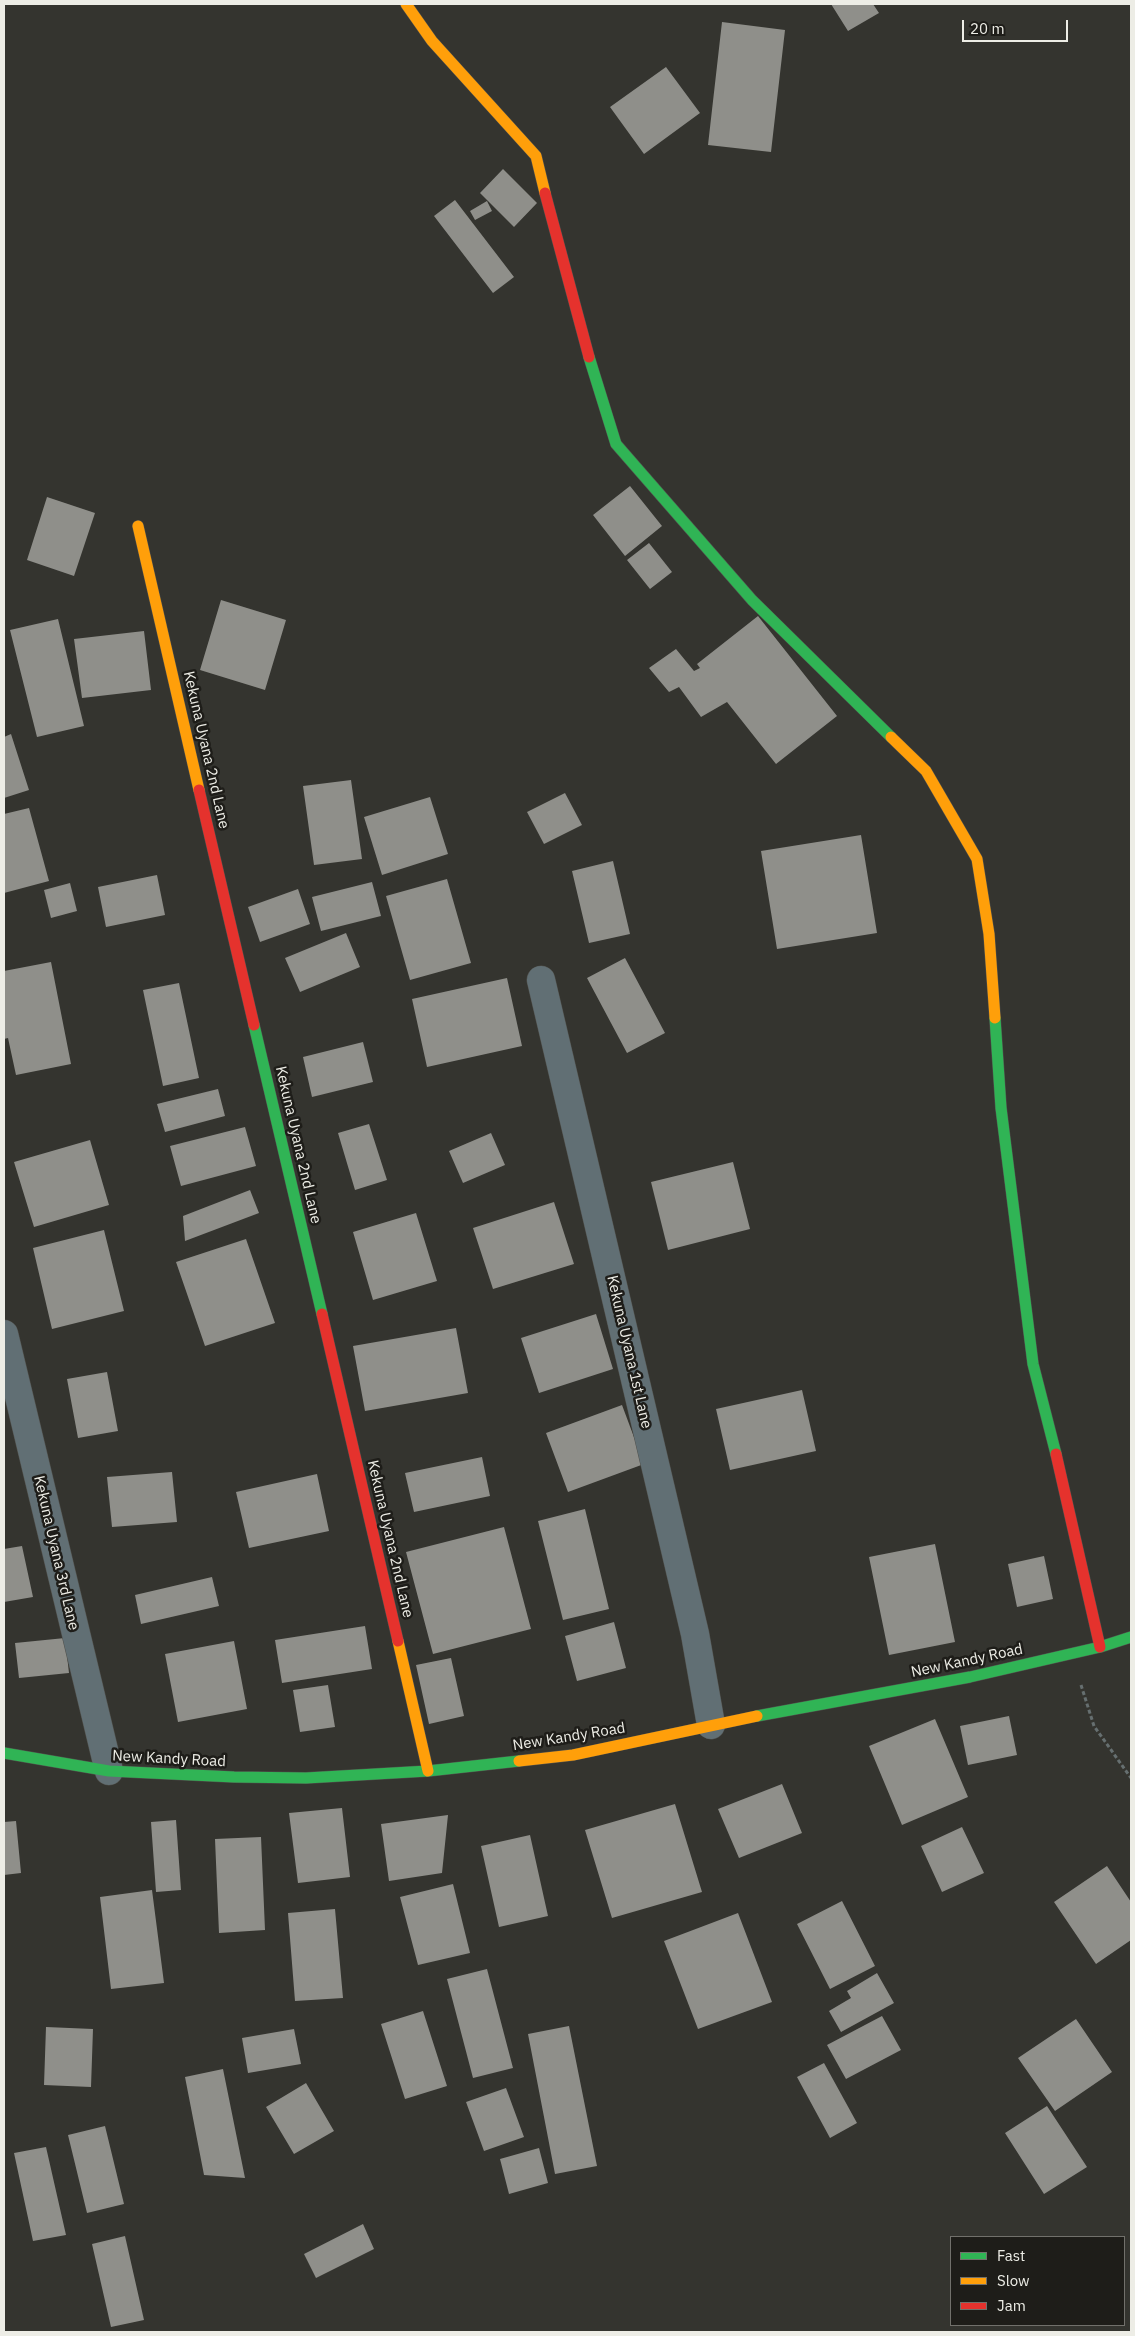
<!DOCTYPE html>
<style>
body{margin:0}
#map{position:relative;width:1135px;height:2336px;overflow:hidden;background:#34342f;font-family:"IBM Plex Sans",sans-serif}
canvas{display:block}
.frame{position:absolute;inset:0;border:5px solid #edede6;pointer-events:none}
.legend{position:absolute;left:950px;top:2236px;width:175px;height:90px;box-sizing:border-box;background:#1e1d19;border:1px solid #71706b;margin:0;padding:6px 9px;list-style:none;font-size:15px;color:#edede6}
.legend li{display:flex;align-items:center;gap:10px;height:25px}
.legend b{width:25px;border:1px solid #71706b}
.scale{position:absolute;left:962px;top:20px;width:106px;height:22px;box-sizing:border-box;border:2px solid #edede6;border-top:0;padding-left:6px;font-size:15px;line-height:18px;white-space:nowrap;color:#edede6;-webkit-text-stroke:4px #1e1d19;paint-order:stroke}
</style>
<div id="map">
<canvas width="1135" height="2336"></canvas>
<div class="frame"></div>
<ul class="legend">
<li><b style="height:6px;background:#30b455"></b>Fast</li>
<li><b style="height:6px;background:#ff9f0a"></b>Slow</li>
<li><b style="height:6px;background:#e5322d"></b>Jam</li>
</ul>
<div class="scale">20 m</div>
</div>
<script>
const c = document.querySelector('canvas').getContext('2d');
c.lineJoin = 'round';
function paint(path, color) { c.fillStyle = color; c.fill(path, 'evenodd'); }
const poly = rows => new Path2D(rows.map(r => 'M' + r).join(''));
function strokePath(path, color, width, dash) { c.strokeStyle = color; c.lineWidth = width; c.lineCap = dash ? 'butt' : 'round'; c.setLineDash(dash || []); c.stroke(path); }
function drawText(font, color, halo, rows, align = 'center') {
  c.font = font + ' "IBM Plex Sans",sans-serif'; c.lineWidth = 5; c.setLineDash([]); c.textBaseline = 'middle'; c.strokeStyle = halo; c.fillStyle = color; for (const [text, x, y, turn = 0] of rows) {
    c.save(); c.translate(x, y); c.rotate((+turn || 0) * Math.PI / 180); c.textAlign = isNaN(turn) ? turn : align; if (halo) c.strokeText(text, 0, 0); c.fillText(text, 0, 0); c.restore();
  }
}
paint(poly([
 [831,4,873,4,879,13,848,31],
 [722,22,785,30,771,152,708,145],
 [666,67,700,113,644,154,610,107],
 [503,169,537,203,514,227,480,193],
 [455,200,514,277,493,293,434,216],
 [487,201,492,211,475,220,470,211],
 [630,486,662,526,625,556,593,515],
 [47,497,95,513,74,576,27,560],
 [649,543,672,572,650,589,627,560],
 [221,600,286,620,265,690,200,670],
 [758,616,837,716,776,764,727,702,701,717,679,687,669,692,649,668,676,649,694,671,700,668,697,664],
 [58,619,84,726,37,737,10,630],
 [144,631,151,690,82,698,74,639],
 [11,734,29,790,4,798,4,737],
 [351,780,362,859,314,865,303,786],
 [565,793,582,825,544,844,527,812],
 [430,797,448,854,382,875,364,817],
 [29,808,49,881,4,893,4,814],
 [861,835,877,933,777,949,761,851],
 [613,861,630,934,589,943,572,871],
 [157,875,165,915,106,927,98,887],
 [447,879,471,963,410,980,386,896],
 [372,882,381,916,321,931,312,897],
 [70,883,77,911,51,918,44,890],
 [298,889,310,924,260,942,248,907],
 [346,933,360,967,300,992,285,958],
 [625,958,665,1033,627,1053,587,978],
 [51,962,71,1064,16,1075,8,1038,4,1039,4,971],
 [507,978,522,1046,427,1067,412,999],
 [179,983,199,1078,163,1086,143,990],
 [363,1042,373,1082,312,1097,303,1057],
 [218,1089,225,1116,165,1132,157,1104],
 [369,1124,387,1180,355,1190,338,1133],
 [245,1127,256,1166,181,1186,170,1146],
 [491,1133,505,1165,463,1183,449,1151],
 [90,1140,109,1205,34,1227,14,1162],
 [733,1162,750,1229,668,1250,651,1182],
 [250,1190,259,1213,185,1241,183,1216],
 [554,1202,574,1264,493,1289,473,1228],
 [416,1213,437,1281,373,1300,353,1232],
 [104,1230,124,1311,52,1329,33,1248],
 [246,1239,275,1323,205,1346,176,1262],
 [596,1314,613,1369,539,1393,521,1338],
 [456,1328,468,1393,365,1411,353,1346],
 [107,1372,118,1431,78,1438,67,1379],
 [802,1390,816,1451,730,1470,716,1409],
 [622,1405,644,1464,568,1492,546,1433],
 [482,1457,490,1496,414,1512,405,1473],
 [172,1472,177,1522,112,1527,107,1477],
 [317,1474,329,1531,249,1548,236,1492],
 [585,1509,609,1609,563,1620,538,1521],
 [504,1527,531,1629,433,1654,406,1552],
 [935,1544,955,1642,889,1655,869,1557],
 [22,1546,33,1597,4,1602,4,1549],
 [1044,1556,1053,1599,1017,1607,1008,1564],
 [212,1577,219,1606,141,1624,135,1595],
 [614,1622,626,1668,577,1681,565,1636],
 [365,1626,372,1669,282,1683,275,1640],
 [65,1638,69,1673,19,1678,15,1643],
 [234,1641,247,1709,178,1722,165,1654],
 [451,1658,464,1716,429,1724,416,1665],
 [328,1685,335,1727,300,1732,293,1690],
 [1009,1716,1017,1755,968,1765,960,1726],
 [935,1719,968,1797,902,1825,869,1746],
 [782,1784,802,1833,739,1858,718,1809],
 [675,1804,702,1892,612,1918,585,1830],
 [342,1808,350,1877,298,1883,289,1813],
 [448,1815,442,1873,389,1881,381,1824],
 [176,1820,181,1890,156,1892,151,1822],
 [16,1821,21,1873,4,1875,4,1822],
 [962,1827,984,1873,942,1892,921,1846],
 [530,1835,548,1916,499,1927,481,1846],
 [261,1837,265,1930,219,1933,215,1839],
 [1107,1866,1131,1902,1131,1940,1096,1964,1054,1902],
 [453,1884,470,1953,418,1965,400,1897],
 [152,1890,164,1983,111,1989,100,1897],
 [842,1901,875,1966,830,1989,797,1924],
 [335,1909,343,1998,295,2001,288,1913],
 [738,1913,772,2002,698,2029,664,1941],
 [487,1969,513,2068,473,2078,447,1979],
 [877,1973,894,2003,841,2032,829,2011,851,1998,847,1991],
 [423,2011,447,2086,405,2099,381,2024],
 [882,2016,901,2050,846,2079,827,2045],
 [1076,2019,1112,2072,1055,2111,1018,2058],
 [569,2026,597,2166,555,2174,528,2034],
 [46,2027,93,2029,91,2087,44,2085],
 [294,2029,301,2064,248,2073,242,2038],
 [824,2063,857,2123,830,2138,797,2077],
 [223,2069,245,2178,204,2175,185,2077],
 [306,2083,334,2131,294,2154,266,2107],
 [506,2088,524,2137,484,2151,466,2102],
 [1047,2106,1087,2167,1044,2194,1005,2133],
 [105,2126,124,2204,87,2213,68,2135],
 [46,2147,66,2235,33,2241,14,2153],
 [539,2148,548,2183,509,2194,500,2159],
 [363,2224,374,2249,316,2278,304,2254],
 [125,2236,144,2320,111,2327,92,2244]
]), '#8f8f8a');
const street = poly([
 [541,980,695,1634,711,1725],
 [4,1334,109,1771]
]);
const fast = poly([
 [589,357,616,444,752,600,891,737],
 [995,1018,1001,1108,1033,1364,1056,1454],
 [254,1025,322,1314],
 [757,1716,970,1677,1100,1647,1131,1637],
 [4,1753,109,1771,234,1777,306,1778,428,1771,519,1761]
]);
const slow = poly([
 [406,4,432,41,536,156,545,193],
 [138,526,199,790],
 [891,737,926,771,977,859,989,934,995,1018],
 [398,1641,428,1771],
 [519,1761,573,1755,757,1716]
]);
const jam = poly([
 [545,193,589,357],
 [199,790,254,1025],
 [322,1314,398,1641],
 [1056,1454,1100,1647]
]);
strokePath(street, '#51514d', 29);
strokePath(fast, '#51514d', 12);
strokePath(slow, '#51514d', 12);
strokePath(jam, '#51514d', 12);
strokePath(poly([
 [1081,1685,1094,1726,1131,1778]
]), '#666f70', 3, [4, 2.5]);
strokePath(street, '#616f74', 28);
strokePath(fast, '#30b455', 11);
strokePath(slow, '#ff9f0a', 11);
strokePath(jam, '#e5322d', 11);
drawText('15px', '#edede6', '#1e1d19', [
 ["Kekuna Uyana 2nd Lane",206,750,77],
 ["Kekuna Uyana 2nd Lane",298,1145,77],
 ["Kekuna Uyana 1st Lane",629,1352,77],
 ["Kekuna Uyana 2nd Lane",390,1539,77],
 ["Kekuna Uyana 3rd Lane",56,1553,77],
 ["New Kandy Road",967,1661,-12],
 ["New Kandy Road",569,1737,-9],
 ["New Kandy Road",169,1759,3]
]);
</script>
